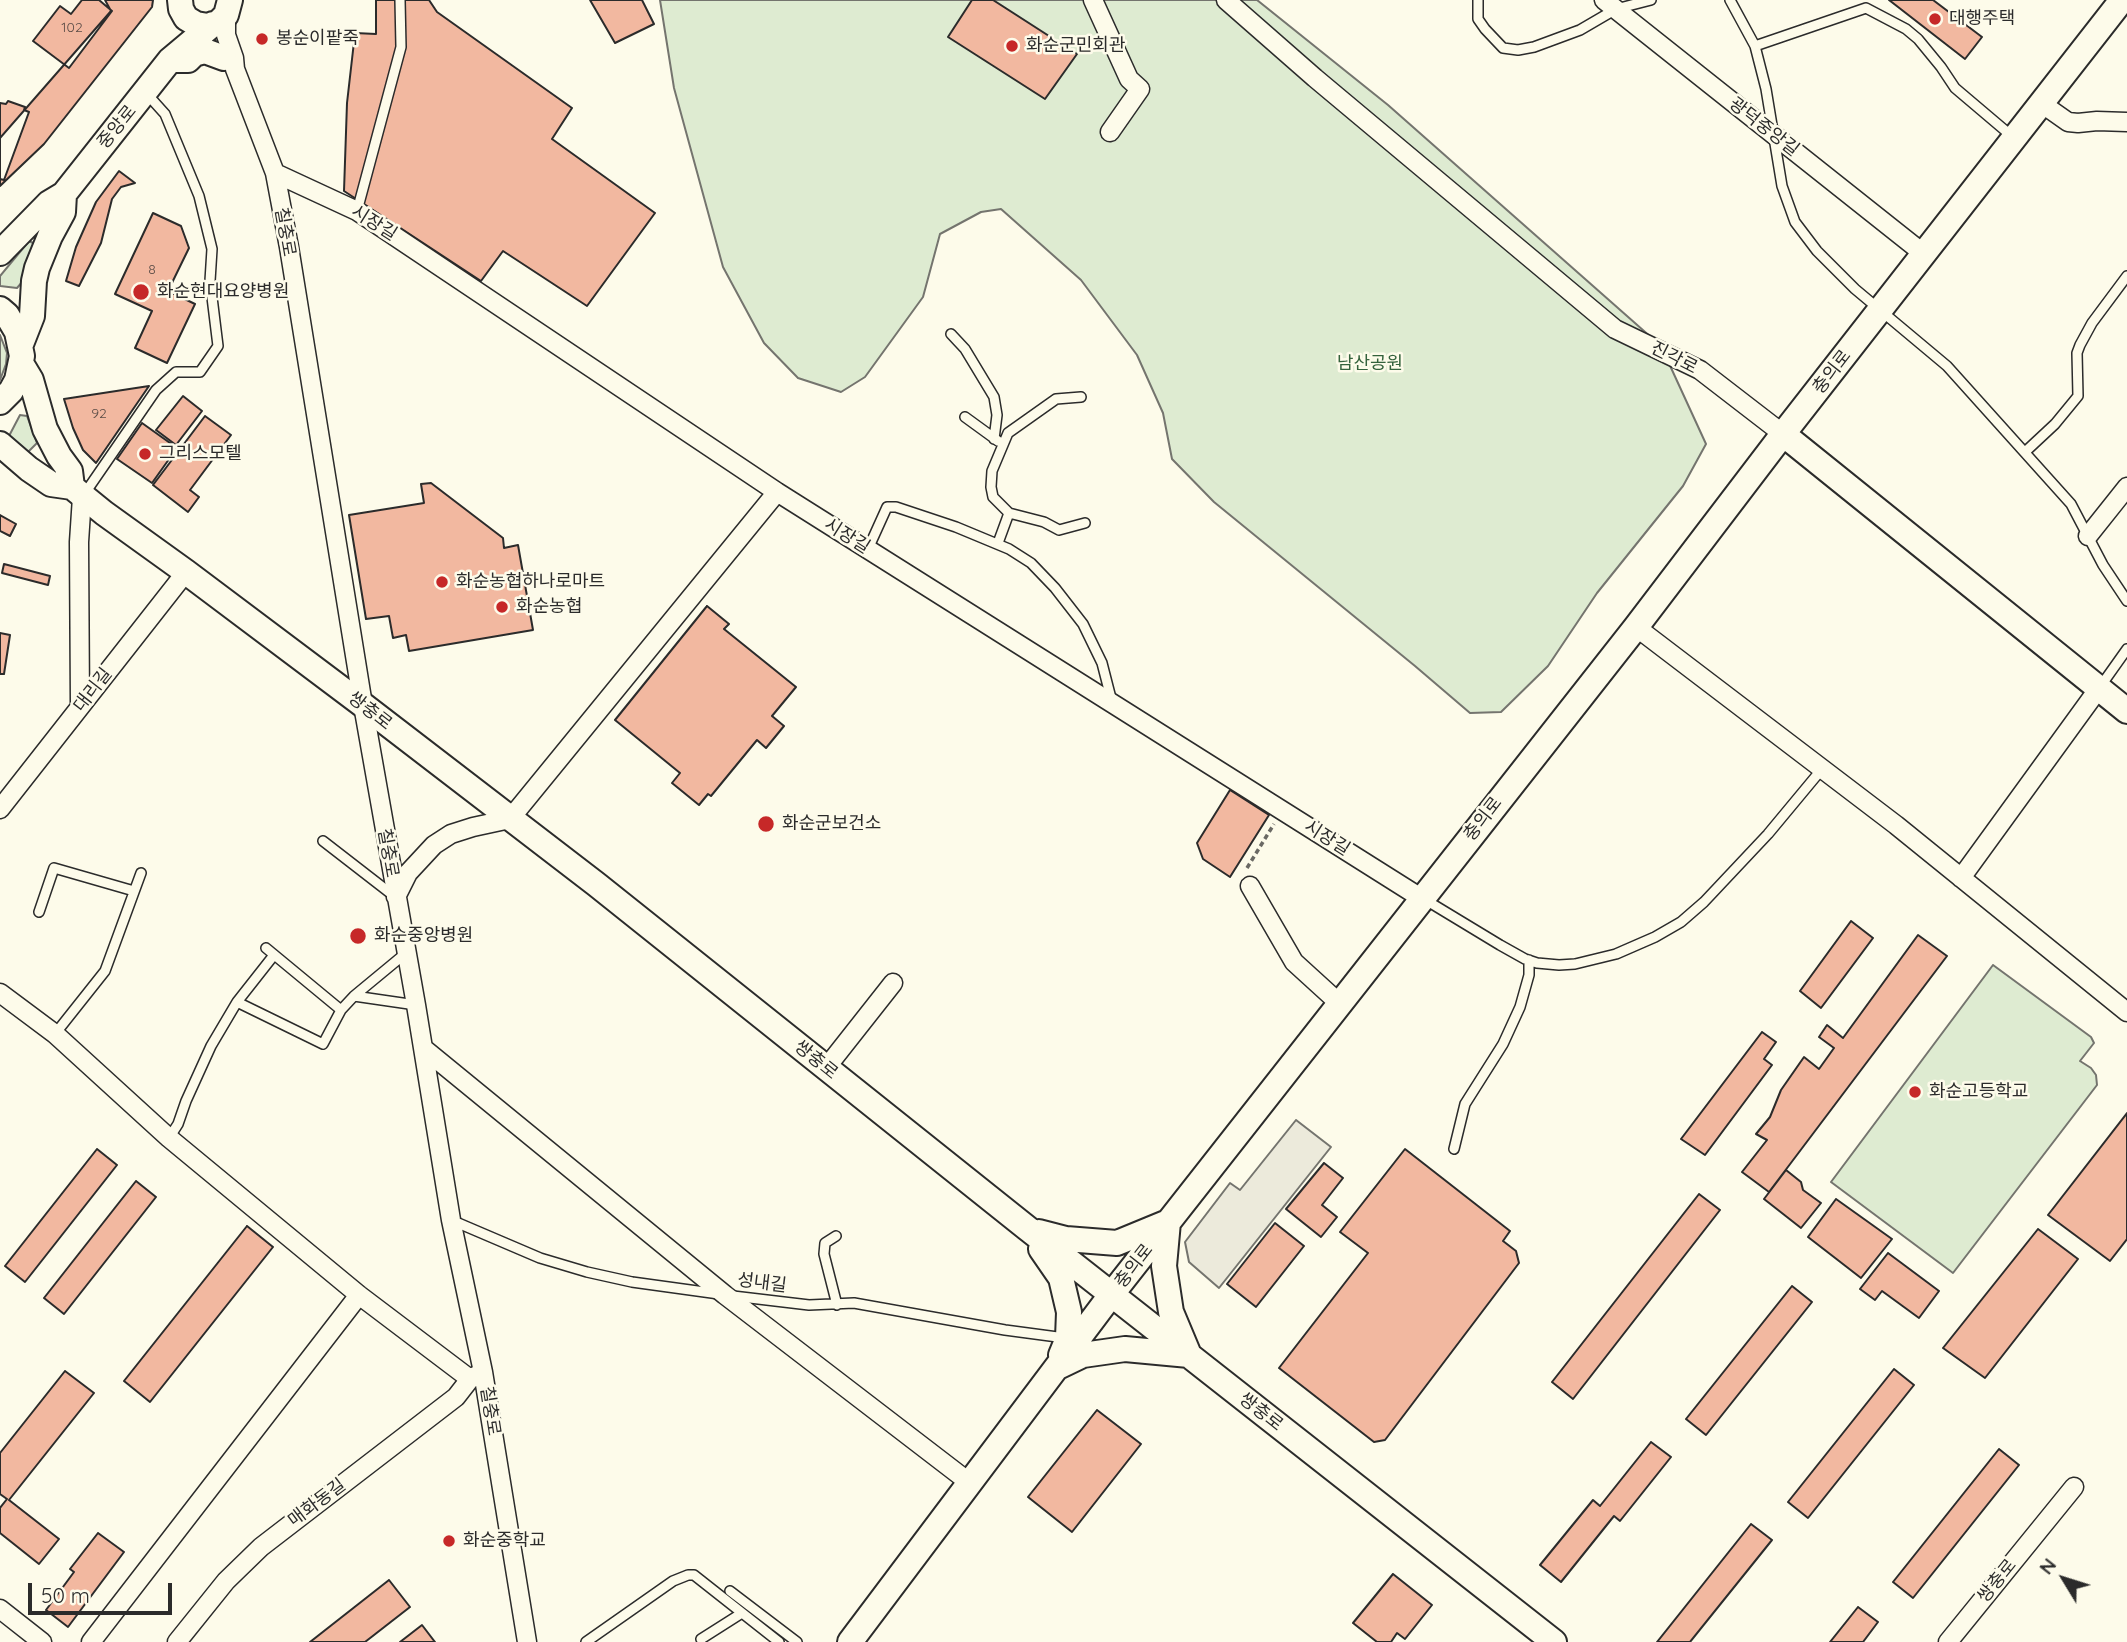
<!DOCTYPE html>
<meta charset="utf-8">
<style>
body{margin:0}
#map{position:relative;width:2127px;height:1642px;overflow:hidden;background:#fdfbea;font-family:Quicksand,sans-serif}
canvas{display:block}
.north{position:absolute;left:2029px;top:1544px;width:70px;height:70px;-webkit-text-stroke:5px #fdfbea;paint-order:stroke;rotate:308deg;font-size:19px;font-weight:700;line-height:28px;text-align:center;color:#2b2b2b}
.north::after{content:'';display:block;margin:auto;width:24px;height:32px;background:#2b2b2b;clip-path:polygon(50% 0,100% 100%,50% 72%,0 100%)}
.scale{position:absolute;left:28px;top:1583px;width:144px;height:32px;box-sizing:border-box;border:4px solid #2b2b2b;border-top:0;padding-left:9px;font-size:21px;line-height:24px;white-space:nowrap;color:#2b2b2b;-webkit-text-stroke:5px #fdfbea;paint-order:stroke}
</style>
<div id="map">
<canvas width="2127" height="1642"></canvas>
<div class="north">N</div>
<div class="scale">50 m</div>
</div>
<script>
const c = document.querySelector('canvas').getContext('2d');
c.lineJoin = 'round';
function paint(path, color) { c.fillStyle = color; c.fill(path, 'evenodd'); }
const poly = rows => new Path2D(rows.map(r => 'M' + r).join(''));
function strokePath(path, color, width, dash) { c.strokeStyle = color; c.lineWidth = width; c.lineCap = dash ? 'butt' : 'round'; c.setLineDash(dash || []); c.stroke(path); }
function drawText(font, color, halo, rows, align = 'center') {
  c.font = font + ' Quicksand,"Noto Sans KR",sans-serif'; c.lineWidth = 5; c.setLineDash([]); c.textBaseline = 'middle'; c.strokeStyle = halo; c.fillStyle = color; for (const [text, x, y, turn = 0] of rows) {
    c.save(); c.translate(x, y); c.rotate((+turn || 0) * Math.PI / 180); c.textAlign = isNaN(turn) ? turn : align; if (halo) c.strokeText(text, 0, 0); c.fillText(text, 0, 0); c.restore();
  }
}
const green = poly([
 [660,0,1257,0,1388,105,1661,346,1706,444,1683,486,1597,593,1548,666,1501,712,1470,713,1415,666,1214,502,1172,459,1163,413,1137,355,1081,280,1001,209,981,212,940,234,923,297,865,377,841,392,798,378,764,343,723,267,674,88,660,0],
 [29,241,33,243,34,248,26,263,23,281,17,288,0,286,0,276,29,241],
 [0,335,7,353,6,364,0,380,0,335],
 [20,415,27,416,37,443,28,452,9,436,20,415],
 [1993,965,2091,1037,2094,1043,2080,1061,2091,1068,2096,1075,2097,1085,1953,1273,1831,1182,1993,965]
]);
paint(green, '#deebd1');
strokePath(green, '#74746e', 2);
const parking = poly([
 [1296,1120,1331,1147,1219,1288,1189,1262,1185,1242,1230,1183,1240,1190,1296,1120]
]);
paint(parking, '#eceadb');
strokePath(parking, '#74746e', 2);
const building = poly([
 [82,0,99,0,112,11,69,68,33,41,60,6,71,14,82,0],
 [105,0,153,0,152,7,44,144,0,186,0,138,111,11,105,0],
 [376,0,429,0,437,12,572,108,552,139,655,213,587,306,503,251,481,281,344,191,347,103,355,33,376,34,376,0],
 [590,0,642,0,654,24,615,43,590,0],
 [972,0,993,0,1077,54,1045,99,948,37,972,0],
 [1889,0,1933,0,1982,37,1965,59,1889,0],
 [8,101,25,107,24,110,29,112,4,180,0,179,0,103,6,104,8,101],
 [119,171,135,183,121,187,112,199,101,243,79,286,66,281,76,247,96,202,119,171],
 [153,213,181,226,189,248,168,291,195,304,167,363,135,348,152,311,115,294,153,213],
 [149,386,96,463,83,450,73,428,64,399,149,386],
 [183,396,202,411,176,445,156,430,183,396],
 [205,416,231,435,190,490,199,497,188,512,153,485,205,416],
 [142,423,177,448,152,483,117,459,142,423],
 [431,483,503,538,504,548,518,545,533,630,409,651,406,635,393,638,389,616,366,619,349,515,424,503,421,484,431,483],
 [0,515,16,524,10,536,0,531,0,515],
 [4,564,50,576,48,585,2,573,4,564],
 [707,606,729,624,724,629,796,687,772,716,784,726,766,748,757,740,711,796,708,794,699,805,672,783,680,773,615,720,707,606],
 [0,633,10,635,4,674,0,674,0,633],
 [1230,790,1269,815,1230,877,1203,859,1197,843,1230,790],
 [1851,921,1873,938,1821,1008,1800,991,1851,921],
 [1918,935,1947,956,1769,1192,1742,1172,1767,1140,1756,1134,1770,1117,1781,1090,1804,1057,1819,1069,1834,1048,1819,1037,1827,1025,1843,1038,1918,935],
 [1762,1032,1776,1042,1764,1059,1772,1065,1705,1155,1681,1139,1762,1032],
 [2127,1113,2127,1239,2110,1261,2048,1215,2127,1113],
 [97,1149,117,1165,25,1282,5,1266,97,1149],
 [1405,1149,1510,1231,1503,1241,1516,1251,1519,1263,1385,1440,1374,1442,1279,1368,1368,1253,1340,1232,1405,1149],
 [1324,1163,1343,1178,1322,1205,1337,1217,1321,1237,1286,1209,1324,1163],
 [1786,1170,1801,1182,1803,1190,1821,1203,1801,1228,1764,1199,1786,1170],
 [136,1181,156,1197,64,1314,44,1298,136,1181],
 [1699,1194,1720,1210,1573,1399,1552,1382,1699,1194],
 [1836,1199,1892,1239,1861,1278,1808,1237,1836,1199],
 [1275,1223,1304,1246,1256,1307,1227,1284,1275,1223],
 [247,1226,273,1247,150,1402,124,1381,247,1226],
 [2038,1229,2078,1259,1985,1378,1943,1348,2038,1229],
 [1888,1253,1939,1291,1919,1318,1882,1291,1875,1300,1860,1289,1888,1253],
 [1792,1286,1812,1302,1706,1435,1686,1419,1792,1286],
 [1894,1369,1914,1385,1808,1518,1788,1502,1894,1369],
 [65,1371,94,1393,9,1500,59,1539,39,1564,0,1533,0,1508,7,1499,0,1494,0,1453,65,1371],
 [1097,1410,1141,1444,1072,1532,1028,1497,1097,1410],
 [1651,1442,1671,1457,1620,1521,1614,1516,1561,1582,1540,1565,1593,1500,1600,1506,1651,1442],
 [1999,1449,2019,1465,1913,1598,1893,1582,1999,1449],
 [1751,1524,1772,1540,1690,1642,1657,1642,1751,1524],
 [98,1533,124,1552,68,1627,46,1610,74,1572,70,1569,98,1533],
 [1393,1574,1432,1605,1405,1639,1397,1633,1391,1642,1377,1642,1353,1623,1393,1574],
 [389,1580,410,1607,365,1642,310,1642,389,1580],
 [1858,1607,1878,1622,1863,1642,1830,1642,1858,1607],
 [422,1625,435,1642,400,1642,422,1625]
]);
paint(building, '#f2b8a0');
strokePath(building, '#2b2b2b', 2);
const lane = poly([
 [1478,0,1478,19,1485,29,1503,48,1518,50,1534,47,1580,30,1616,9,1651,0],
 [1730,0,1755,46,1866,8,1906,29,1918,39,1941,67,1955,88,2014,138],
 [1755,46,1766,89,1782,186,1795,222,1817,251,1855,289,1947,366,2071,504,2103,565,2127,601],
 [357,211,401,47,400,0],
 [951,334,965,349,994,397,997,415,994,439],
 [1081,397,1056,399,1008,433,992,471,991,487,993,497,1009,513,1044,522,1059,530,1085,523],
 [965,417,998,441],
 [2025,452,2055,424,2078,396,2077,353,2080,345,2092,323,2127,276],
 [83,496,156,390,176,372,200,372,218,346,210,281,212,249,199,196,165,114,147,94],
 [998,543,1009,513],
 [868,549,887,507,896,507,956,527,1009,549,1031,563,1055,588,1083,624,1102,663,1112,702],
 [2100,687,2127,649],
 [323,841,394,896],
 [1424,899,1500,945,1525,959,1537,963,1559,965,1575,964,1616,954,1655,937,1681,922,1704,902,1768,834,1822,769],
 [39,912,54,868,134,891],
 [266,948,341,1010],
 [406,953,354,996,416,1005],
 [237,1002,274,955],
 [55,1034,105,971,141,873],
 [169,1138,178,1124,186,1101,211,1046,237,1002,323,1044,341,1010,354,996],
 [1454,1149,1465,1104,1503,1044,1520,1007,1529,975,1529,960],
 [451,1220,540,1258,587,1272,632,1282,719,1294],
 [836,1236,825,1243,824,1254,837,1305],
 [733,1296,809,1305,854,1303,1005,1330,1065,1338],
 [730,1591,797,1642],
 [701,1639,742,1613],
 [586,1642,673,1581,688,1575,694,1575,779,1642]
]);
const street = poly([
 [1093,0,1129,79,1140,89,1110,132],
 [1226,0,1315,78,1615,329,1700,370,1783,434],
 [1604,0,1924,254],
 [226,15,226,35,234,58,235,69,275,173,289,247,363,705,416,1005,451,1220,483,1372,527,1642],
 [2041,103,2068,122,2078,123,2097,121,2127,122],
 [275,173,357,211,777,492,1421,898],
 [2088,536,2127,487],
 [1636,627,1896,825,2127,1012],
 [80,706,79,542,82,497],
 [0,809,186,572],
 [1961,878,2099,688],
 [1250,886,1294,962,1339,1003],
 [396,897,408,873,434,845,451,834,473,827,510,819,777,492],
 [0,993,55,1034,169,1138,359,1295,470,1379,483,1372],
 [423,1048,725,1295,970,1483],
 [826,1068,893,983],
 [0,1609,42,1642],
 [91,1642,359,1295],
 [177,1642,226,1581,261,1547,456,1397,470,1379],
 [1948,1642,2074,1487]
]);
const secondary = poly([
 [180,0,181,9,186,18,196,24,208,26,218,23,226,15,230,0],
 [178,60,188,60,194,54,205,51,224,58],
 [0,253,49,203,64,194,170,60,213,24],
 [0,309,7,315,17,332,22,356,17,380,11,391,0,402],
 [21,344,32,316,34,281,37,268,50,236,63,212,64,194],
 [22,365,31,380,45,429,59,456,70,471,72,487],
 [1783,434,2127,711],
 [0,444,29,469,51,484,72,487,104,513,186,572,363,705,596,884,1027,1228,1554,1642],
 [1039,1232,1066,1239,1117,1243,1168,1222,1164,1266,1171,1312,1189,1355,1125,1349,1083,1355,1056,1368],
 [1041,1249,1061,1278,1069,1312,1068,1338,1061,1355],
 [850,1642,1111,1295,1636,627,1783,434,2122,0]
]);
strokePath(lane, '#2b2b2b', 12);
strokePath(street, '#2b2b2b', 21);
strokePath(secondary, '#2b2b2b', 28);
strokePath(poly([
 [1247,868,1274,824]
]), '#6a6964', 3.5, [5, 3.5]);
strokePath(lane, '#fdfbea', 9);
strokePath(street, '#fdfbea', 18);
strokePath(secondary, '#fdfbea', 24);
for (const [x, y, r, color] of [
 [1935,19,7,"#c62828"],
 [262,39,7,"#c62828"],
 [1012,46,7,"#c62828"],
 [141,292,9,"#c62828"],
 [145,454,7,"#c62828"],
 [442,582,7,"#c62828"],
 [502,607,7,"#c62828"],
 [766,824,9,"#c62828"],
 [358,936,9,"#c62828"],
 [1915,1092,7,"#c62828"],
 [449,1541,7,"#c62828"]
]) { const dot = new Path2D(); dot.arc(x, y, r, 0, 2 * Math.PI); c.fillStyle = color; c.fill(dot); strokePath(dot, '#fdfbea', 2.5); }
drawText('14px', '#5d4e48', null, [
 ["102",72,28],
 ["8",152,270],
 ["92",99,414]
]);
drawText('18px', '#2b2b2b', '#fdfbea', [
 ["대행주택",1949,19],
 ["봉순이팥죽",276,39],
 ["화순군민회관",1026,46],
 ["화순현대요양병원",157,292],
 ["그리스모텔",159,454],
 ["화순농협하나로마트",456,582],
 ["화순농협",516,607],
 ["화순군보건소",782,824],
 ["화순중앙병원",374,936],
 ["화순고등학교",1929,1092],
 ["화순중학교",463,1541]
], 'left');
drawText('18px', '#2b2b2b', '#fdfbea', [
 ["중앙로",117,127,-51],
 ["광덕중앙길",1764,127,38],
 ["시장길",374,223,32],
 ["칠충로",285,232,80],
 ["진각로",1674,358,27],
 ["충의로",1832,372,-52],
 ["시장길",847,536,32],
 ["대리길",93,690,-52],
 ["쌍충로",370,711,38],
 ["충의로",1483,819,-52],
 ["시장길",1327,838,32],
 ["칠충로",388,853,80],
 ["쌍충로",816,1060,39],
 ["충의로",1134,1266,-52],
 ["성내길",762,1283,7],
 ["칠충로",490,1411,81],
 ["쌍충로",1261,1412,38],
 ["매화동길",317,1503,-37],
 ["쌍충로",1997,1581,-51]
]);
drawText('18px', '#34623c', '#fdfbea', [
 ["남산공원",1370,364]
]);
</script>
